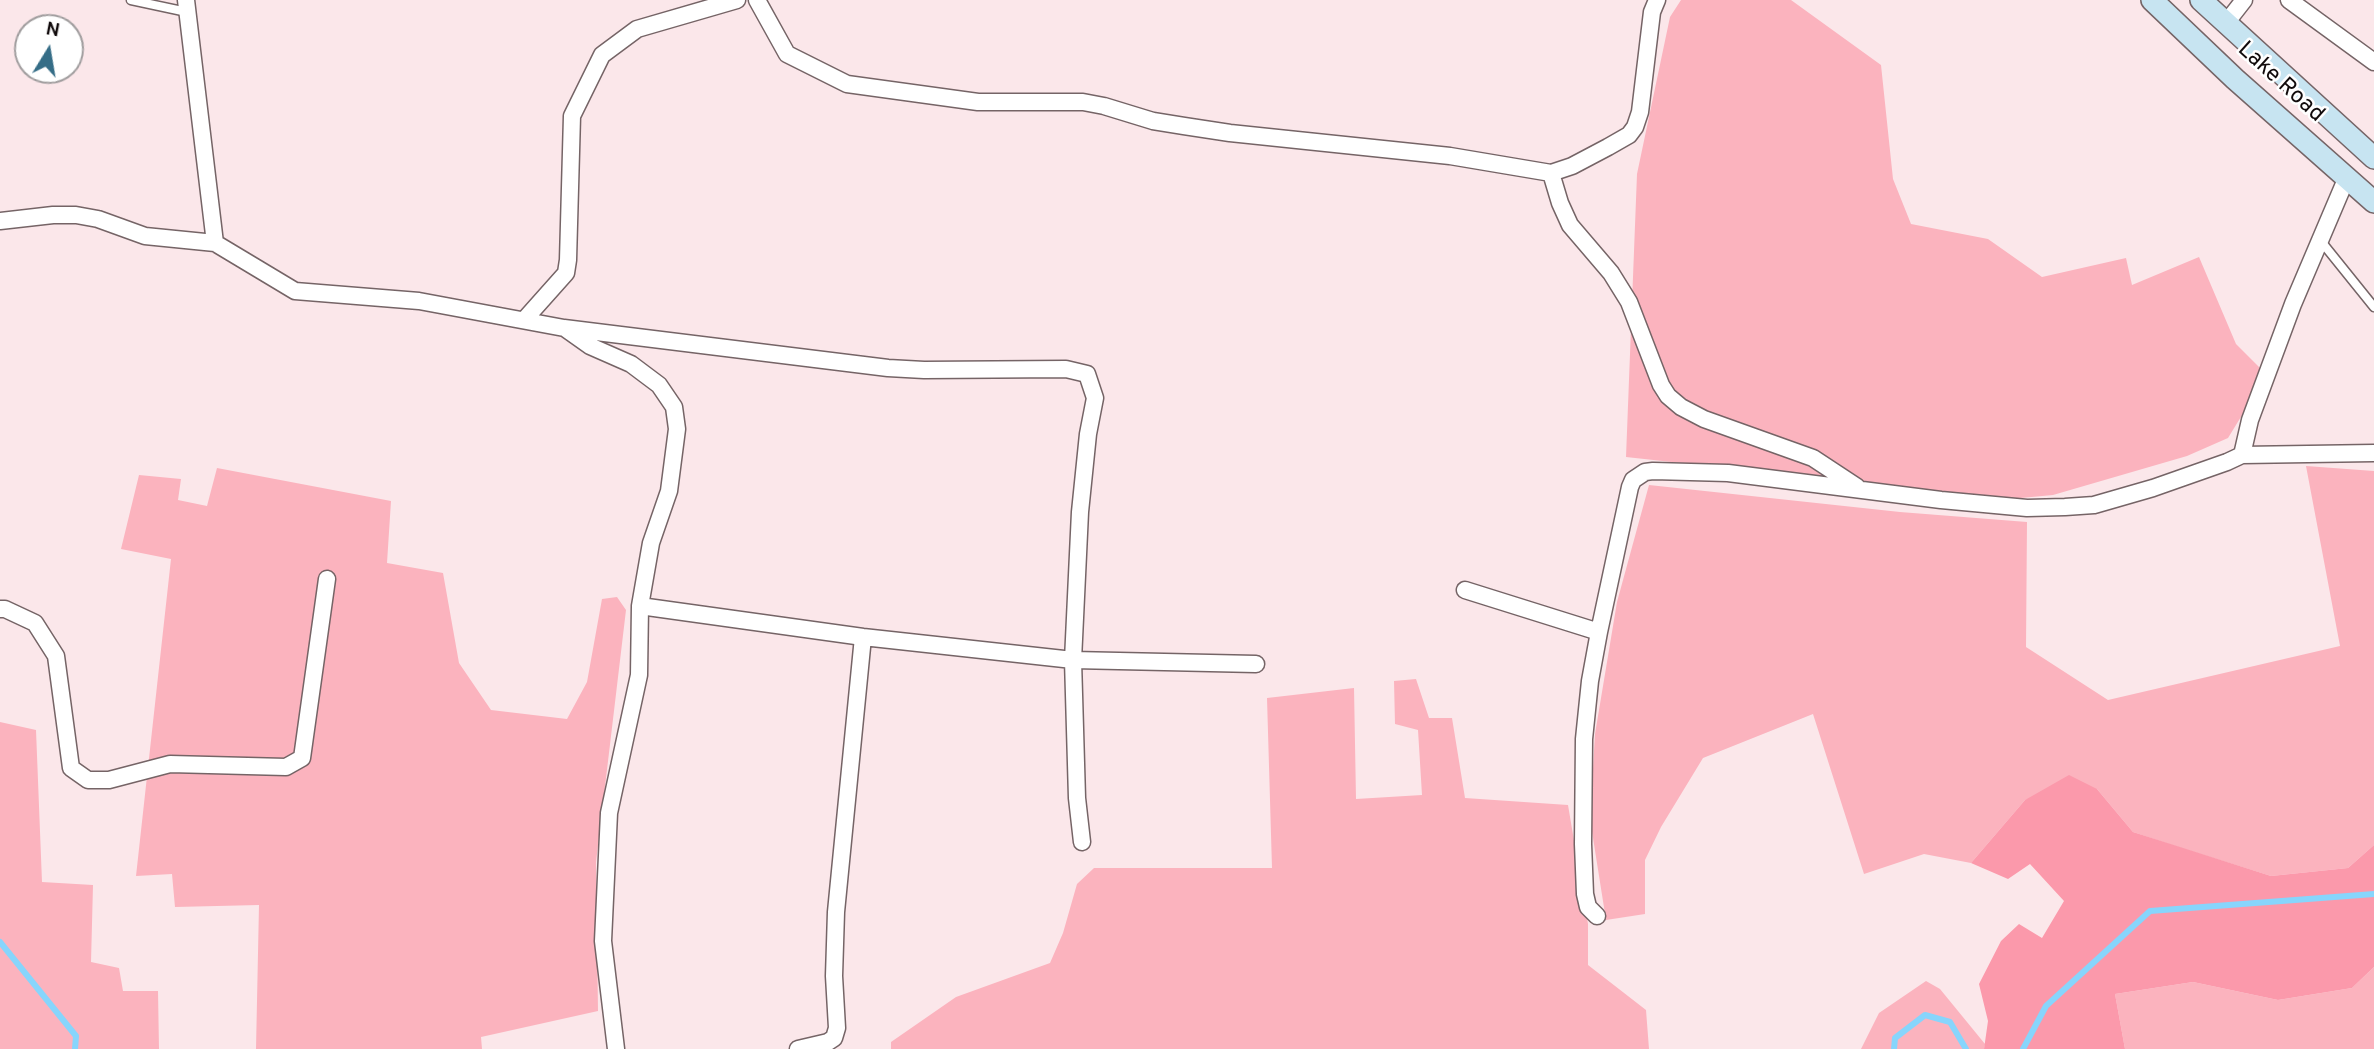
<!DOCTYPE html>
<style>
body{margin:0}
#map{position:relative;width:2374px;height:1049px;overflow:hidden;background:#fbe7ea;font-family:Overpass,sans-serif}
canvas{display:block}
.north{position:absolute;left:14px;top:14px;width:70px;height:70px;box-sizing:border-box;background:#fff;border:2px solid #a09d9e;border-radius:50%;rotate:11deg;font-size:19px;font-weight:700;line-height:28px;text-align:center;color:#110b0c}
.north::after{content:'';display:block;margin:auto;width:24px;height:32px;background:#356d87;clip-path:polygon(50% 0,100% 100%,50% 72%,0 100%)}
</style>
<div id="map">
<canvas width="2374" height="1049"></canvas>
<div class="north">N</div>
</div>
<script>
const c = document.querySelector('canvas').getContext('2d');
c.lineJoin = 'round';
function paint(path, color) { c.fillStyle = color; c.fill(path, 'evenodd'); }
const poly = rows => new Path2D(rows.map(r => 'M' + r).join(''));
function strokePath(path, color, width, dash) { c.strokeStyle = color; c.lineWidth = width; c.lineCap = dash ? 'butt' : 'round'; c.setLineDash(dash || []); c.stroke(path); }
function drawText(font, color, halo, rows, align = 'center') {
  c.font = font + ' Overpass,sans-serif'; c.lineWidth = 5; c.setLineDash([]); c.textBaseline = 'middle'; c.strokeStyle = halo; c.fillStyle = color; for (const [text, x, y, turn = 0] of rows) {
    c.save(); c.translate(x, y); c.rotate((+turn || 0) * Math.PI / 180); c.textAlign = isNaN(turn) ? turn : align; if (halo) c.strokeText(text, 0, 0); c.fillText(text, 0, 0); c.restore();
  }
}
paint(poly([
 [1681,0,1791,0,1881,65,1893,179,1911,224,1988,239,2042,277,2126,258,2132,285,2199,257,2236,344,2261,369,2247,407,2228,438,2187,456,2053,495,2010,499,1626,457,1637,174,1670,17],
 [2306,466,2374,471,2374,845,2348,868,2271,876,2178,847,2133,832,2097,789,2025,800,1971,863,1924,854,1864,874,1813,714,1703,758,1661,827,1645,860,1645,914,1606,920,1590,819,1595,734,1617,602,1649,485,1900,512,2027,522,2026,647,2108,700,2340,646],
 [217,468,391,501,387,563,443,573,459,663,491,710,567,719,587,682,602,599,617,597,626,610,596,862,598,1011,481,1037,482,1049,256,1049,259,905,175,907,172,874,136,876,171,559,121,549,139,475,181,479,178,500,207,506],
 [1416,679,1429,718,1452,718,1465,798,1568,805,1588,924,1588,965,1646,1010,1649,1049,891,1049,891,1042,956,997,1050,963,1063,933,1077,884,1094,868,1272,868,1267,698,1354,688,1356,799,1422,795,1418,730,1395,724,1394,681],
 [0,722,36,730,42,882,93,885,91,962,119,968,123,991,158,991,159,1049,0,1049],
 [2374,967,2374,1049,2125,1049,2115,994,2193,982,2278,1000,2352,988],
 [1926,981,1940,989,1985,1044,1984,1049,1861,1049,1879,1013]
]), '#fbb3be');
paint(poly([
 [2069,775,2097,789,2133,832,2271,876,2348,868,2374,845,2374,967,2352,988,2278,1000,2193,982,2115,994,2125,1049,1984,1049,1988,1021,1979,984,2001,941,2019,924,2042,938,2064,901,2030,864,2008,879,1971,863,2025,800]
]), '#fb99ab');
strokePath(poly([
 [0,942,76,1036,75,1049],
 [1894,1049,1895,1038,1925,1015,1950,1022,1966,1049],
 [2023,1049,2046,1006,2150,911,2374,894]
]), '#87d5fc', 6);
const service = poly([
 [131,0,187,12],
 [2320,240,2374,307]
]);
const minor = poly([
 [186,0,215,243,295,291,419,301,564,328,888,368,924,370,1066,369,1087,374,1095,398,1088,434,1080,512,1073,660,1077,798,1082,842],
 [757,0,787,54,847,84,978,102,1083,102,1104,106,1153,121,1184,126,1230,133,1450,156,1551,173,1572,166,1608,147,1629,135,1635,127,1640,112,1652,12,1657,0],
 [2289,0,2374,62],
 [2226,23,2244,0],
 [1551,173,1560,203,1570,225,1611,273,1629,302,1661,385,1668,396,1681,407,1704,419,1813,458,1857,487],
 [0,221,53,215,76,215,98,219,145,236,215,243],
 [525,319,566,273,568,260,572,116,602,55,637,29,737,0],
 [566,329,590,346,631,364,659,385,674,407,677,429,669,491,651,543,640,606,639,675,609,813,603,941,616,1049],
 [2242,455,2374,453],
 [1465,590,1599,632],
 [640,606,863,637,1073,660,1256,664],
 [0,609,5,609,35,623,56,656,71,768,88,780,109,780,170,764,286,767,302,758,327,579],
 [1597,916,1588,907,1585,894,1583,844,1584,739,1590,681,1599,632,1630,487,1633,480,1645,472,1653,471,1728,473,1941,500,2027,508,2065,507,2094,505,2153,488,2227,462,2242,455,2250,420,2293,304,2347,177],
 [798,1049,828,1042,834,1038,837,1028,834,976,836,912,863,637]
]);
const secondary = poly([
 [2152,0,2235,79,2374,202],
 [2201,0,2374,158]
]);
strokePath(service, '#756466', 11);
strokePath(minor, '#756466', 19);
strokePath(secondary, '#756466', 24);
strokePath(service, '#fff', 8);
strokePath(minor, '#fff', 16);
strokePath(secondary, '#c7e4f1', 21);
drawText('23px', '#110b0c', '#fff', [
 ["Lake Road",2280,83,42]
]);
</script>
